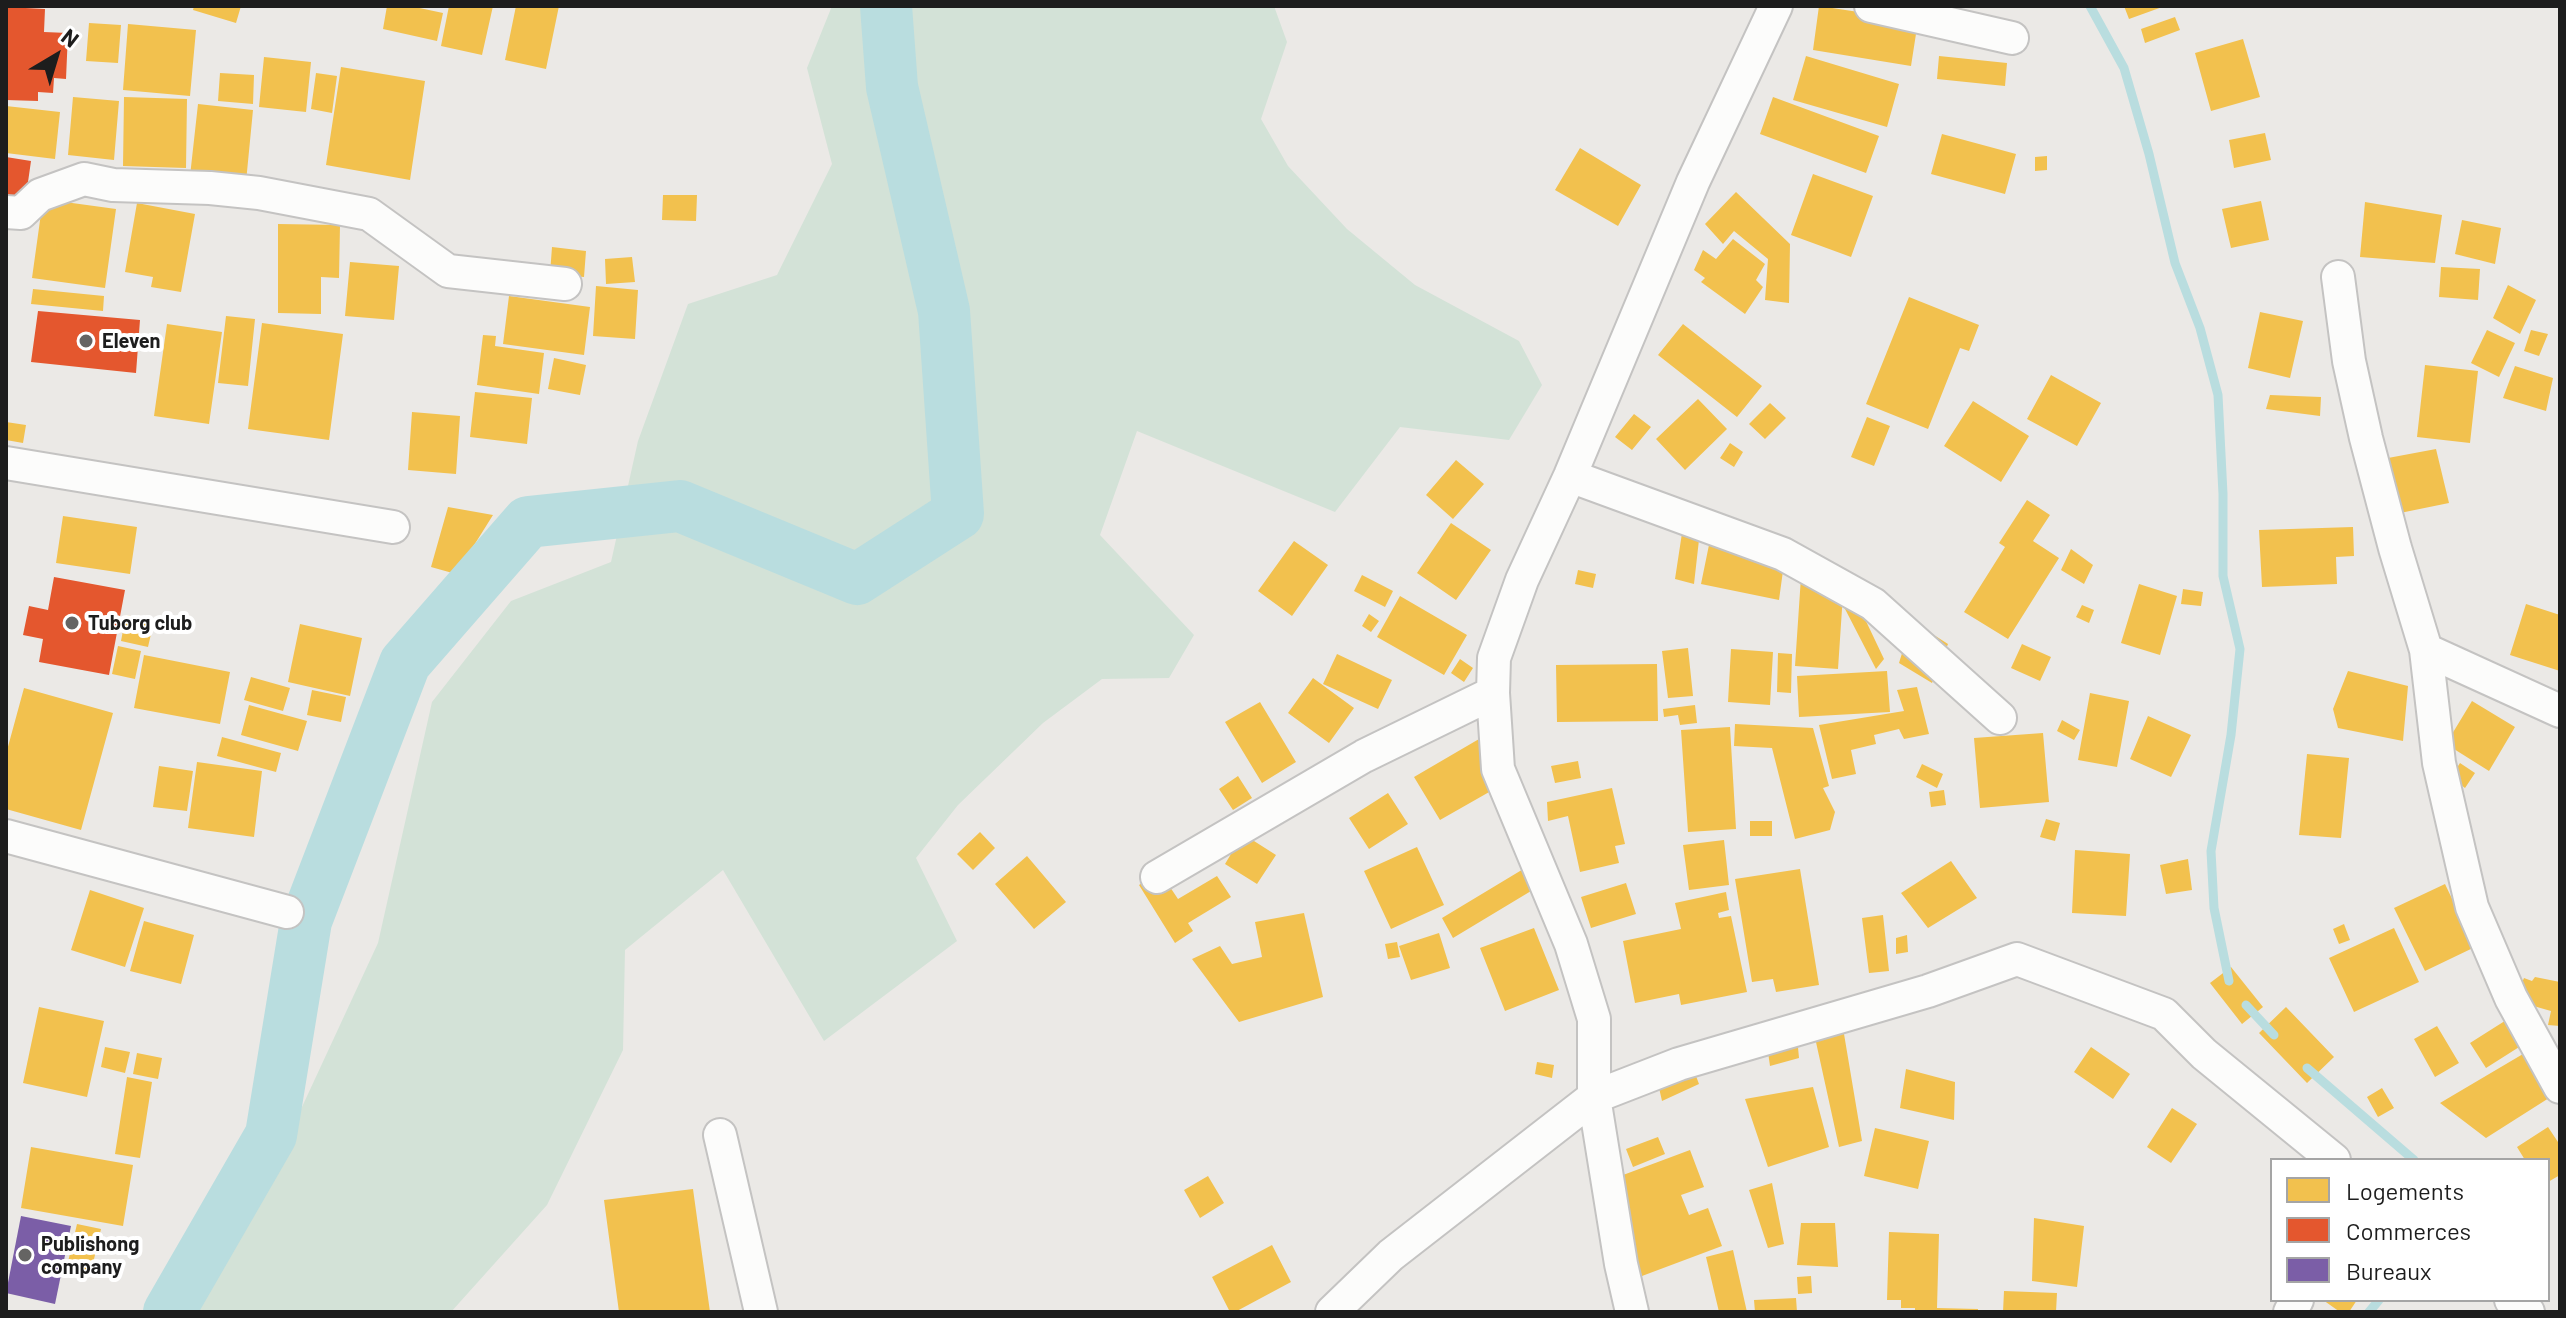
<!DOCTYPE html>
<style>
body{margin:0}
#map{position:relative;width:2566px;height:1318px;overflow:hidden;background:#ebe9e6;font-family:Barlow,sans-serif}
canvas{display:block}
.frame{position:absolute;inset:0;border:8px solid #1d1d1d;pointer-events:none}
.legend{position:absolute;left:2270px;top:1158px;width:280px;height:144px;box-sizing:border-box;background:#fff;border:2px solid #a5a5a5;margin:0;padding:10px 14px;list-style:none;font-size:24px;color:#1d1d1d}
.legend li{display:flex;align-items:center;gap:16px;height:40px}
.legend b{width:40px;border:2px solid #a5a5a5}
.north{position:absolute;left:16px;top:16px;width:80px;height:80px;-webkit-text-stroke:6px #fff;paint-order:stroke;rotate:38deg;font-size:22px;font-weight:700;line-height:32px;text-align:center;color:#1d1d1d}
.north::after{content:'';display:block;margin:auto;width:28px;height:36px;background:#1d1d1d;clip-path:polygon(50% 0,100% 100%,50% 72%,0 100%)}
</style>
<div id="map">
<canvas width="2566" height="1318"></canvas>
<div class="frame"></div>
<ul class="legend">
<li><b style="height:22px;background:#f2c14e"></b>Logements</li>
<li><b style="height:22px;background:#e4572e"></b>Commerces</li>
<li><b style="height:22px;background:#7b5ea7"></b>Bureaux</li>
</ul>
<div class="north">N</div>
</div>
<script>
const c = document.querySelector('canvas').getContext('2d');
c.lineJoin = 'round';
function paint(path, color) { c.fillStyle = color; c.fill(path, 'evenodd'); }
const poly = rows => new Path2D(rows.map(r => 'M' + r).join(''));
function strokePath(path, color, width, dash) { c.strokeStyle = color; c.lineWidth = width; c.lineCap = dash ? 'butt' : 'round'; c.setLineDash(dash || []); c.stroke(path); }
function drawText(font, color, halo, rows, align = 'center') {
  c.font = font + ' Barlow,sans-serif'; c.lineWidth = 8; c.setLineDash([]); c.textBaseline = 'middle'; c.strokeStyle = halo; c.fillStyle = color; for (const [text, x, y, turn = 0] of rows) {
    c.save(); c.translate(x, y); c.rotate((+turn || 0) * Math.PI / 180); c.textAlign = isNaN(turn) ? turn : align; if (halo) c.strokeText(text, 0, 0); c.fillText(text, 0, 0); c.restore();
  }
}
paint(poly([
 [832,6,1274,6,1287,42,1261,119,1288,166,1347,229,1415,285,1519,341,1542,385,1509,440,1400,427,1335,512,1137,431,1100,535,1194,635,1169,678,1102,679,1043,723,958,805,916,858,957,941,824,1041,723,870,625,950,623,1050,547,1205,451,1312,192,1312,251,1217,378,943,432,702,511,601,611,562,638,441,688,304,777,275,832,164,807,68]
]), '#d3e2d7');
paint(poly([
 [194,6,241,6,236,23,193,10],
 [387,6,410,6,443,13,437,41,383,29],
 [449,6,493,6,482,55,441,46],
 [516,6,559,6,546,69,505,60],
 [1819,6,1918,21,1911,66,1813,50],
 [2124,6,2165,6,2129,19],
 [2175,17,2180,30,2145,43,2141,29],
 [89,23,121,25,118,63,86,61],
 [128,24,196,30,190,96,123,90],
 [2243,39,2260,97,2211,111,2195,53],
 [1806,56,1899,84,1887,127,1793,100],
 [1939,56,2007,63,2005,86,1937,79],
 [264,57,311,62,306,112,259,107],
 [341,67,425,81,410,180,326,165],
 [220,73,254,75,253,104,218,101],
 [316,73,337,76,332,113,311,109],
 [73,97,119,101,114,160,68,155],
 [124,97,187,99,186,168,123,166],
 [1773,97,1879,136,1866,173,1760,134],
 [198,104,253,110,246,182,190,176],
 [6,106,60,112,55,159,6,153],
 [2265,133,2271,160,2234,168,2229,140],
 [1942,134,2016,154,2005,194,1931,174],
 [1580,148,1641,185,1618,226,1555,190],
 [2047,156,2047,170,2035,171,2035,157],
 [1813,174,1873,196,1851,257,1791,235],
 [1736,192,1790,244,1789,303,1765,300,1768,259,1734,231,1723,244,1705,224],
 [663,195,697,195,696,221,662,220],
 [43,199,116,209,105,288,32,278],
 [2261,201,2269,240,2231,248,2222,209],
 [2365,202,2442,215,2435,263,2360,257],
 [137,203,195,214,181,292,151,287,153,277,125,272],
 [2462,220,2501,228,2495,264,2455,254],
 [278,224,340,225,339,278,321,277,321,314,278,313],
 [1733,239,1765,264,1756,280,1763,287,1745,314,1701,282,1705,278,1694,270,1703,250,1716,259],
 [552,247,586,251,584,277,550,274],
 [632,257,635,282,606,284,605,259],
 [350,262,399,266,394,320,345,316],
 [2441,267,2480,269,2478,300,2439,297],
 [2508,285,2536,300,2520,334,2493,318],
 [596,286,638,290,635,339,593,336],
 [33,289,104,296,103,311,31,304],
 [509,296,590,307,584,355,503,344],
 [1909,297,1979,325,1969,351,1960,348,1928,429,1866,404],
 [2260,312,2303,321,2290,378,2248,368],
 [226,316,255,319,248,386,218,383],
 [262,323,343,334,329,440,248,429],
 [167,324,222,332,209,424,154,416],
 [1683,324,1762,386,1737,417,1658,355],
 [2487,330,2515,343,2499,377,2471,363],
 [2531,330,2548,334,2539,356,2524,351],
 [483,335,496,336,495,346,544,353,539,394,477,385],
 [554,358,586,365,580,395,548,389],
 [2425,365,2478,371,2470,443,2417,437],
 [2515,366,2553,378,2546,411,2503,398],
 [2051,375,2101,403,2077,446,2027,419],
 [475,392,532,398,527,444,470,437],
 [2270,395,2321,397,2320,416,2266,409],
 [1698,399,1727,429,1685,470,1656,439],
 [1973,401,2029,436,2001,482,1944,446],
 [1770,403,1786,418,1765,439,1749,424],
 [412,412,460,416,456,474,408,470],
 [1634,414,1651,427,1632,450,1615,437],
 [1867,417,1890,426,1874,466,1851,457],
 [6,422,26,425,23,443,6,440],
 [1730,443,1743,452,1734,467,1720,458],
 [2436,449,2449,503,2400,513,2388,458],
 [1456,460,1484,484,1453,519,1426,495],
 [2027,500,2050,515,2033,541,2059,558,2008,639,1964,612,2005,547,1999,543],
 [448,507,493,515,456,574,431,567],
 [63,516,137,527,130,574,56,563],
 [1684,520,1701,522,1694,584,1675,579],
 [1451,523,1491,550,1456,600,1417,573],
 [2353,527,2354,556,2336,557,2337,584,2262,587,2259,530],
 [1710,540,1785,556,1779,600,1701,584],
 [1294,541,1328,565,1292,616,1258,591],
 [2071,549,2093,565,2084,584,2061,570],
 [1578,570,1596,574,1593,588,1575,584],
 [1362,575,1393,591,1385,607,1354,591],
 [1801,577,1844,579,1838,669,1795,666],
 [2139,584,2177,596,2160,655,2121,643],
 [2183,589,2203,592,2201,606,2181,604],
 [1400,596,1467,635,1444,675,1377,637],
 [1855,598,1884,659,1876,669,1844,607],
 [2526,604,2560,615,2560,671,2510,655],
 [2082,605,2094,610,2089,623,2076,617],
 [1369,614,1379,621,1371,632,1362,626],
 [126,615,154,621,148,647,121,641],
 [1912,621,1948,644,1932,683,1899,663],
 [300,624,362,638,350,696,288,682],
 [2022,644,2051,657,2040,681,2011,668],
 [118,646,141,651,135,679,112,674],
 [1688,648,1693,696,1668,698,1662,651],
 [1731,649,1773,652,1770,705,1728,702],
 [1778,653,1792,654,1791,693,1777,692],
 [1337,654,1392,680,1378,709,1323,684],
 [144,655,230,672,220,724,134,708],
 [1460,659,1473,668,1464,682,1451,673],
 [1657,664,1658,721,1557,722,1556,665],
 [1887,671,1890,712,1799,717,1797,676],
 [2348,671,2408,686,2403,741,2338,728,2333,709],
 [251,677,290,688,283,711,244,700],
 [1313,678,1354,708,1329,743,1288,713],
 [1917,687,1929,734,1904,739,1899,729,1874,735,1876,744,1851,750,1856,774,1832,779,1819,725,1904,711,1897,690],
 [24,688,113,713,81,830,6,809,6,754],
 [312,690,346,697,341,722,307,715],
 [2090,693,2129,701,2117,767,2078,760],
 [2472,701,2515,727,2489,771,2446,744],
 [1260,702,1296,762,1262,783,1225,722],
 [249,705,307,721,298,751,241,735],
 [1695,705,1697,723,1680,725,1678,715,1664,717,1663,709],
 [2148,716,2191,735,2171,777,2130,759],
 [2062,720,2080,730,2074,740,2057,731],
 [1735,724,1813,728,1829,786,1823,788,1835,812,1830,830,1795,839,1772,748,1734,746],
 [1730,727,1736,829,1688,832,1681,730],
 [2043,733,2049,802,1980,808,1974,738],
 [222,737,281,753,276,772,217,756],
 [1479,739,1505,783,1440,820,1414,777],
 [2307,754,2349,758,2341,838,2299,835],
 [1578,761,1581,778,1555,783,1551,766],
 [197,762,262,771,254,837,188,828],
 [2460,763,2475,773,2465,788,2451,777],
 [1922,764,1943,774,1937,788,1916,777],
 [159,766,193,771,187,811,153,807],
 [1238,776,1252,798,1233,810,1219,789],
 [1612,788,1625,844,1615,846,1619,863,1580,872,1568,816,1548,821,1547,802],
 [1944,790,1946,805,1931,807,1929,792],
 [1388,793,1408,824,1369,849,1349,818],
 [2046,819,2060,823,2055,841,2040,837],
 [1750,821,1772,821,1772,836,1750,836],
 [980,832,995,848,973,870,957,854],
 [1243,834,1276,855,1257,884,1225,864],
 [1724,840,1729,885,1689,890,1683,845],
 [1417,847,1444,905,1391,929,1364,871],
 [2075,850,2130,854,2126,916,2072,913],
 [1027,856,1066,902,1034,929,995,884],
 [2188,859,2192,890,2166,894,2160,865],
 [1951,861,1977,898,1928,928,1901,893],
 [1525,868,1536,888,1453,938,1442,918],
 [1800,869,1819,985,1776,992,1773,979,1752,982,1735,879],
 [1160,872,1178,899,1217,876,1231,897,1188,923,1193,931,1175,943,1139,885],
 [1626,883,1636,914,1591,928,1581,897],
 [2445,884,2475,947,2425,971,2394,908],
 [90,890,144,908,125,967,71,950],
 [1726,892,1729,910,1718,913,1719,918,1731,916,1747,992,1681,1005,1679,994,1635,1003,1623,941,1681,929,1675,903],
 [1304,913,1323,997,1239,1022,1192,959,1220,946,1232,964,1262,957,1255,922],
 [1883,915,1889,971,1869,973,1862,918],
 [144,921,194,935,181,984,130,971],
 [2344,924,2350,940,2339,944,2333,929],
 [1534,928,1559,990,1505,1011,1480,948],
 [2394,928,2419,982,2354,1012,2329,958],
 [1439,933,1450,968,1411,980,1399,946],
 [1907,935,1908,952,1896,954,1896,938],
 [1397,942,1400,957,1388,959,1385,944],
 [2231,967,2263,1007,2242,1024,2210,983],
 [2535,977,2560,982,2560,1026,2548,1025,2551,1011,2530,1005,2546,1030,2486,1068,2470,1043,2530,1005,2514,1001,2524,978,2532,981],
 [39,1007,104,1021,87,1097,23,1083],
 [2286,1007,2334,1057,2307,1083,2259,1033],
 [2437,1026,2459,1063,2435,1077,2414,1039],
 [1843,1028,1862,1141,1839,1147,1814,1033],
 [1797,1037,1799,1058,1770,1066,1767,1045],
 [2545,1041,2560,1091,2486,1138,2440,1103],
 [105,1047,130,1052,125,1073,101,1067],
 [2091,1047,2130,1074,2113,1099,2074,1072],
 [137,1053,162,1058,158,1079,133,1074],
 [1537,1062,1554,1065,1552,1078,1535,1074],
 [1693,1068,1699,1084,1662,1101,1657,1079],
 [1906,1069,1955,1082,1954,1120,1900,1108],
 [127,1077,152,1082,140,1158,115,1154],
 [1813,1087,1829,1147,1768,1167,1745,1099],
 [2382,1088,2394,1108,2378,1117,2367,1097],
 [2172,1108,2197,1124,2171,1163,2147,1147],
 [2548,1127,2560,1145,2560,1175,2548,1182,2548,1160,2525,1160,2517,1147],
 [1875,1128,1929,1141,1918,1189,1864,1176],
 [1658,1137,1665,1154,1633,1167,1626,1149],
 [31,1147,133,1165,123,1226,21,1208],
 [1690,1150,1704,1187,1681,1195,1689,1215,1708,1208,1722,1246,1642,1276,1607,1181],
 [1208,1176,1224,1203,1200,1218,1184,1190],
 [1772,1183,1784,1244,1768,1248,1749,1190],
 [693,1189,710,1312,619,1312,604,1200],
 [2034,1218,2084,1226,2077,1287,2032,1281],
 [1801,1223,1835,1223,1838,1267,1797,1265],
 [77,1224,101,1229,91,1272,67,1266],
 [1889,1232,1939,1234,1937,1308,1978,1309,1978,1312,1915,1312,1915,1308,1901,1308,1901,1300,1887,1300],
 [1272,1245,1291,1282,1235,1312,1230,1312,1212,1277],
 [1733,1250,1747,1312,1719,1312,1706,1257],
 [1811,1276,1812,1293,1798,1294,1797,1277],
 [2004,1291,2057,1293,2056,1312,2003,1312],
 [1796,1298,1797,1312,1755,1312,1754,1300],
 [2323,1300,2357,1300,2349,1312,2340,1312]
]), '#f2c14e');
paint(poly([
 [6,7,45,9,44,32,68,33,66,79,54,78,53,93,38,92,38,101,6,100],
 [6,157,31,161,24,210,6,207],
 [38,311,140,320,136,373,31,362],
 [54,577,125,590,109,675,39,662,43,639,23,635,29,606,48,610]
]), '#e4572e');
paint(poly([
 [21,1216,71,1226,55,1304,6,1293]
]), '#7b5ea7');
strokePath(poly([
 [2090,6,2124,68,2149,154,2175,263,2200,328,2218,395,2223,494,2223,576,2240,649,2231,735,2211,851,2214,908,2229,981],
 [2246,1005,2274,1035],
 [2307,1068,2414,1160],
 [2369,1312,2379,1300]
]), '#b9dddf', 9);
strokePath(poly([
 [169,1312,271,1135,306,921,405,663,528,522,680,506,857,579,958,514,944,311,892,87,886,6]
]), '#b9dddf', 52);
const minor = poly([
 [1871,6,2012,38],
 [6,212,21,213,40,195,84,179,113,185,210,188,259,193,369,214,448,271,565,284],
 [2338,277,2349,361,2366,438,2395,548,2426,650,2439,763,2472,907,2511,998,2560,1087],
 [6,463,393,527],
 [1570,476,1783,554,1873,604,2000,718],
 [2426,650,2560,711],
 [6,836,287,912],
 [1157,877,1364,756,1493,693],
 [720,1135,761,1312],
 [2511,1300,2528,1312],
 [1332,1312,1391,1255,1594,1097,1679,1064,1928,991,2017,959,2164,1014,2204,1054,2334,1160],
 [1632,1312,1621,1264,1594,1097,1594,1019,1571,944,1498,769,1493,693,1494,658,1522,580,1570,476,1693,182,1776,6],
 [2290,1312,2297,1300]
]);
strokePath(minor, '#c4c3c2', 36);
strokePath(minor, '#fcfcfb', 32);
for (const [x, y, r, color] of [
 [86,341,8,"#656463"],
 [72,623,8,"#656463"],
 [25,1255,8,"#656463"]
]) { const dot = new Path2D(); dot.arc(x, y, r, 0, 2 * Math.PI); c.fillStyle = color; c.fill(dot); strokePath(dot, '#fff', 3); }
drawText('bold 20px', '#1d1d1d', '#fff', [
 ["Eleven",102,341],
 ["Tuborg club",88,623],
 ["Publishong",41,1244],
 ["company",41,1267]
], 'left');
</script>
